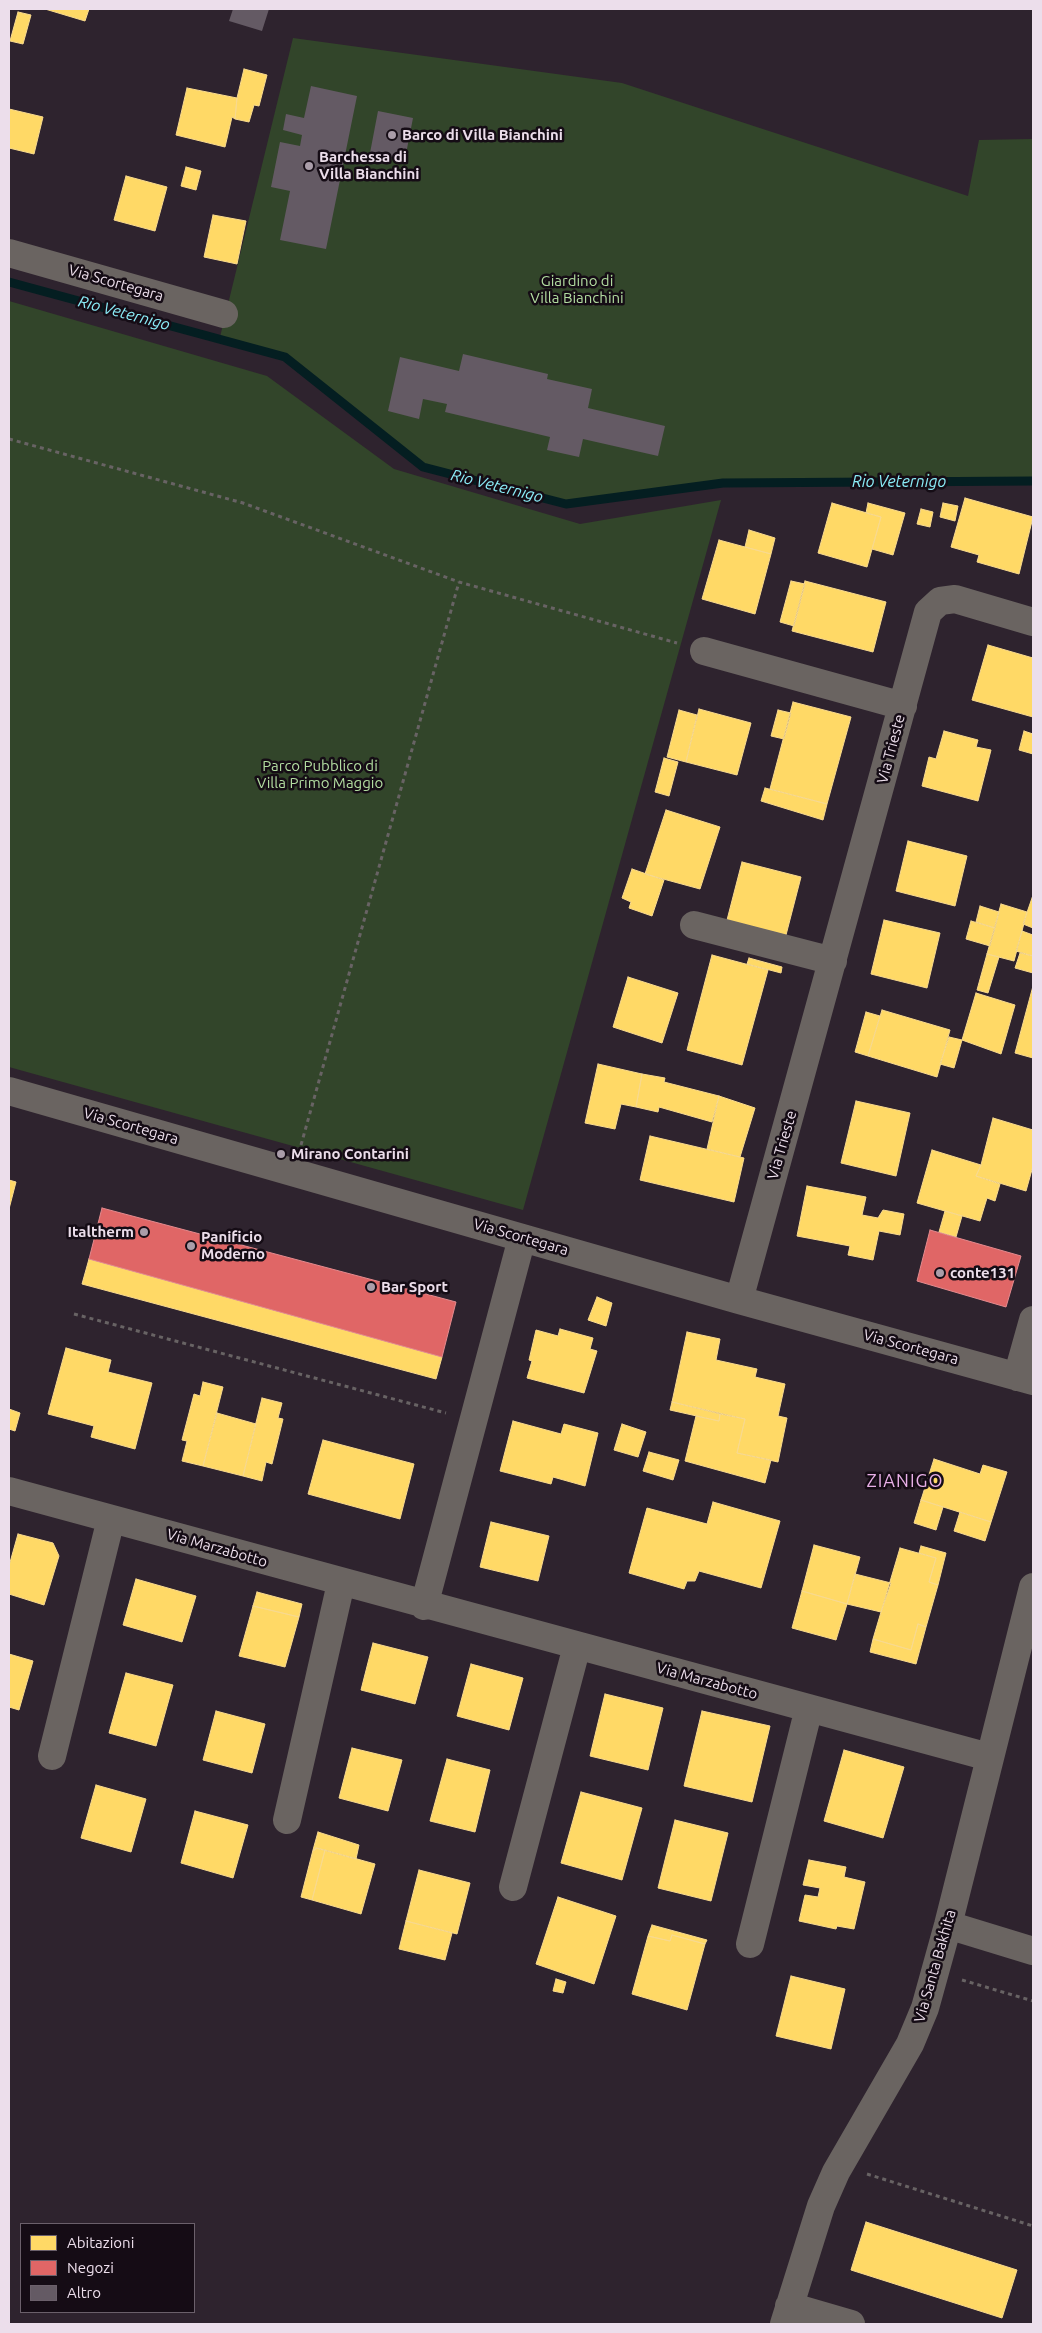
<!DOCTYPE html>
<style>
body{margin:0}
#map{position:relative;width:1042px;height:2333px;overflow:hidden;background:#2e232e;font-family:Ubuntu,sans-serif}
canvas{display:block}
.frame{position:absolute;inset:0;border:10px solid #ecdeeb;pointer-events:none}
.legend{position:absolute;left:20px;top:2223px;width:175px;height:90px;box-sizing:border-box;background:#150c15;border:1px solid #6b606b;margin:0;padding:6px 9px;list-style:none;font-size:15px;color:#ecdeeb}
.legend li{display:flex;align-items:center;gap:10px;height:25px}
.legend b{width:25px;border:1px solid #6b606b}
</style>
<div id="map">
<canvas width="1042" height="2333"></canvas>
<div class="frame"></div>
<ul class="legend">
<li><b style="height:14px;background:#ffd966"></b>Abitazioni</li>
<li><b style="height:14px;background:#e06666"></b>Negozi</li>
<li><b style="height:14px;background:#645a64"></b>Altro</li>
</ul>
</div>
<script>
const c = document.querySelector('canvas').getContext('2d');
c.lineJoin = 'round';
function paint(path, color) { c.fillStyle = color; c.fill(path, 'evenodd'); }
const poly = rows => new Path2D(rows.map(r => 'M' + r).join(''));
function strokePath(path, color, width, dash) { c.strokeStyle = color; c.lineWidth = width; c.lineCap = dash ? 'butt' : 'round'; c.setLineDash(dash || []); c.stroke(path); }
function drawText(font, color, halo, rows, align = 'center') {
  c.font = font + ' Ubuntu,sans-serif'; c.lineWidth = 5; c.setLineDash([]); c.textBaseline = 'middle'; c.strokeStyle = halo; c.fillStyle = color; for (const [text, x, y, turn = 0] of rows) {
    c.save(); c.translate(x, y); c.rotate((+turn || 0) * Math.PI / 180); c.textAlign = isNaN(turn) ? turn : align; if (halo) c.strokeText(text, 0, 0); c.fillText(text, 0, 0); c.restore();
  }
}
paint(poly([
 [293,38,622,83,968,196,979,140,1033,139,1033,481,723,483,566,504,423,467,285,357,220,337],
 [9,301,267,376,394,469,580,524,721,500,523,1210,9,1067]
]), '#32452a');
const homes = poly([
 [45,9,89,9,85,21,45,9],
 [18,12,31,15,23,44,10,41,18,12],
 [244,69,267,75,259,106,254,105,249,122,235,119,237,98,244,69],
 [187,88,237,98,235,119,232,117,225,147,176,135,187,88],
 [9,109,43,117,34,154,9,148,9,109],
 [186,167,201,171,196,190,181,186,186,167],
 [126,176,167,187,155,231,114,220,126,176],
 [213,215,246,221,237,264,204,257,213,215],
 [965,498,1033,517,1019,574,977,562,979,555,951,547,965,498],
 [832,503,881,517,867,567,818,553,832,503],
 [868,503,905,513,893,555,872,549,881,517,866,513,868,503],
 [943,503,958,506,955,521,940,517,943,503],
 [921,509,933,512,930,527,917,524,921,509],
 [749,530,775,538,771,554,745,547,749,530],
 [719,540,771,554,755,614,702,599,719,540],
 [791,581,805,584,794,626,780,622,791,581],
 [805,581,886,602,873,652,792,631,805,581],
 [988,645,1033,658,1033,717,972,700,988,645],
 [793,702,851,717,827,804,770,789,793,702],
 [699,709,751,723,737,775,686,762,699,709],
 [679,710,697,715,686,762,667,757,679,710],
 [778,710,791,713,784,739,771,736,778,710],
 [944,731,978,740,976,747,991,750,978,801,922,786,929,757,936,759,944,731],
 [1024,731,1033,734,1033,754,1019,750,1024,731],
 [664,758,678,762,669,796,655,792,664,758],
 [765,788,827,804,823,820,761,801,765,788],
 [666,810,720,827,700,889,645,874,666,810],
 [908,841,967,856,955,906,896,891,908,841],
 [742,862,801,877,786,935,727,920,742,862],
 [632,869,664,880,652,916,629,908,631,902,622,898,632,869],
 [1032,898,1033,899,1033,928,1023,924,1032,898],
 [1001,904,1027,912,1014,961,987,954,1001,904],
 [980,906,999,912,995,928,976,922,980,906],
 [884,920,940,933,927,988,871,974,884,920],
 [971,921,995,928,990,946,966,939,971,921],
 [1022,931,1033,935,1033,956,1016,951,1022,931],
 [1020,953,1033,956,1033,973,1015,968,1020,953],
 [987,954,999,957,988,993,977,990,987,954],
 [712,955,768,970,742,1065,687,1050,712,955],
 [749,958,782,967,781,973,747,964,749,958],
 [628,977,678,993,662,1043,613,1027,628,977],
 [1033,986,1033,1058,1015,1053,1033,986],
 [976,993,1015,1005,1001,1054,962,1040,976,993],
 [882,1010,950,1030,937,1077,868,1056,882,1010],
 [866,1012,880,1016,868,1056,855,1052,866,1012],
 [949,1037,962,1040,954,1068,940,1064,949,1037],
 [598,1064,642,1074,636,1107,621,1104,615,1129,585,1123,598,1064],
 [642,1074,665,1078,664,1082,719,1096,712,1122,659,1107,658,1112,636,1107,642,1074],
 [719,1096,755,1108,740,1157,707,1149,719,1096],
 [856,1101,910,1113,896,1176,841,1163,856,1101],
 [993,1118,1033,1130,1033,1166,1026,1191,976,1176,981,1165,993,1118],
 [650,1136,744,1158,734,1202,640,1180,650,1136],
 [932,1150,981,1165,976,1176,1000,1184,995,1201,987,1198,980,1221,917,1203,932,1150],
 [9,1180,16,1182,9,1209,9,1180],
 [807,1186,866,1197,862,1215,878,1218,883,1210,904,1214,900,1235,879,1231,873,1260,848,1255,850,1246,797,1236,807,1186],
 [945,1211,962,1216,956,1237,939,1232,945,1211],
 [89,1259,442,1357,436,1379,82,1284,89,1259],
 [597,1297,612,1303,606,1326,588,1320,597,1297],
 [560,1329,593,1338,590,1349,597,1351,584,1393,527,1378,532,1361,529,1360,536,1330,558,1336,560,1329],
 [687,1332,720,1339,716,1360,757,1369,755,1377,785,1384,778,1416,787,1418,778,1462,737,1453,745,1419,672,1402,687,1332],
 [66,1348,111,1360,108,1372,152,1383,135,1449,91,1437,94,1426,48,1414,66,1348],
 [203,1382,223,1387,203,1466,182,1461,187,1441,182,1440,194,1394,200,1396,203,1382],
 [262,1398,282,1403,278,1418,283,1419,272,1464,266,1462,262,1481,243,1476,262,1398],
 [672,1402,720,1414,719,1421,670,1410,672,1402],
 [9,1409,20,1413,15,1431,9,1429,9,1409],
 [217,1413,256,1424,243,1476,203,1466,217,1413],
 [720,1414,745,1419,737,1453,771,1460,765,1483,685,1461,696,1416,719,1421,720,1414],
 [513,1421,561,1434,564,1424,598,1433,585,1486,553,1477,551,1484,500,1471,513,1421],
 [622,1424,646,1432,638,1457,614,1450,622,1424],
 [323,1440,414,1464,400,1519,308,1494,323,1440],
 [649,1452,679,1460,673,1480,643,1471,649,1452],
 [934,1459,980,1474,983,1465,1007,1472,991,1522,921,1500,934,1459],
 [921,1500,943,1507,936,1530,914,1523,921,1500],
 [713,1502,780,1521,761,1588,699,1571,695,1581,687,1581,684,1589,629,1573,647,1508,707,1524,713,1502],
 [960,1512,991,1522,985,1541,954,1531,960,1512],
 [491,1522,549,1536,538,1581,480,1567,491,1522],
 [18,1534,53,1543,59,1556,44,1605,9,1594,9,1566,18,1534],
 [814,1545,860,1557,847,1604,802,1591,814,1545],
 [921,1546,946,1553,938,1585,929,1582,936,1558,919,1553,921,1546],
 [900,1548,936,1558,929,1582,938,1585,926,1627,918,1624,911,1650,873,1639,900,1548],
 [855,1574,891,1583,881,1612,847,1604,855,1574],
 [136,1579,196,1596,182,1642,123,1625,136,1579],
 [802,1591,847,1604,836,1640,792,1628,802,1591],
 [257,1592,302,1604,299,1617,253,1606,257,1592],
 [253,1606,299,1617,285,1667,239,1656,253,1606],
 [918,1624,926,1627,916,1664,870,1652,873,1639,911,1650,918,1624],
 [373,1643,428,1657,415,1704,361,1690,373,1643],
 [9,1654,33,1661,19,1710,9,1707,9,1654],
 [471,1664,523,1678,509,1730,457,1716,471,1664],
 [126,1673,173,1685,156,1746,109,1733,126,1673],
 [605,1694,663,1708,648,1770,590,1756,605,1694],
 [216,1711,265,1724,252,1773,203,1760,216,1711],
 [702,1711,770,1726,752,1802,684,1786,702,1711],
 [352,1748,402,1760,388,1811,339,1798,352,1748],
 [844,1750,904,1767,883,1838,824,1821,844,1750],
 [447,1759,490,1770,475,1832,430,1821,447,1759],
 [96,1785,146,1799,131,1852,81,1838,96,1785],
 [581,1792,642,1808,622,1880,561,1863,581,1792],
 [195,1811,248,1825,233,1878,181,1863,195,1811],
 [675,1820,728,1833,711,1901,658,1888,675,1820],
 [318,1832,359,1845,356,1859,316,1848,315,1850,313,1850,318,1832],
 [316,1848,325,1850,312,1900,301,1897,313,1850,315,1850,316,1848],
 [325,1850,375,1864,361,1914,312,1900,325,1850],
 [809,1860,846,1867,844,1877,865,1882,854,1929,837,1926,836,1929,799,1921,805,1895,818,1897,820,1888,803,1885,809,1860],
 [419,1870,470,1883,457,1934,406,1921,419,1870],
 [558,1897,616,1916,594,1984,536,1964,558,1897],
 [406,1921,452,1933,445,1960,399,1949,406,1921],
 [652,1925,707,1940,705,1944,672,1935,670,1941,648,1936,652,1925],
 [672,1935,705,1944,687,2010,632,1994,648,1936,670,1941,672,1935],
 [791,1976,845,1989,831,2049,776,2036,791,1976],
 [556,1979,566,1982,563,1993,553,1991,556,1979],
 [866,2222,1017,2270,1002,2318,851,2270,866,2222]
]);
paint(homes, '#ffd966');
strokePath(homes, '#f9da8e', 1);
const shops = poly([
 [102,1208,456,1302,442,1357,89,1259,102,1208],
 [930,1230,1021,1256,1006,1307,917,1281,930,1230]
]);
paint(shops, '#e06666');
strokePath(shops, '#e48a8e', 1);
strokePath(poly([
 [9,282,285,357,423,467,566,504,723,483,1033,481]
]), '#041e21', 9);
paint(poly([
 [233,9,269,9,262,31,229,21],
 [311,86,357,96,326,249,280,240,290,191,271,187,280,142,300,146,302,135,283,130,286,114,304,118],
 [378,111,413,118,405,159,370,153],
 [463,354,548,374,547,379,592,389,588,408,665,426,658,456,583,439,579,457,547,450,550,437,445,412,447,404,423,399,419,419,388,411,400,357,459,371]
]), '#645a64');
strokePath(poly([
 [9,439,243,503,459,582,677,643],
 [301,1145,459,582],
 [74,1314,446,1413],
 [962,1980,1033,2001],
 [867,2174,1033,2226]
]), '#686364', 3, [4, 4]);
strokePath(poly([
 [9,253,224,314],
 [704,651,903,706],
 [694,925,833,961],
 [9,1091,739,1300,1033,1381],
 [739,1300,928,612,940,601,955,599,1033,622],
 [1017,1377,1033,1320],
 [9,1491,989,1757],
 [424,1606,522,1238],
 [52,1756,111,1519],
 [287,1820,341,1583],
 [513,1887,577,1646],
 [948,1925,1033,1951],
 [750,1944,809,1708],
 [789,2306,851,2324],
 [784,2324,821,2206,836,2172,910,2044,925,2008,948,1925,1033,1587]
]), '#6a6461', 28);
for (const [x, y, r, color] of [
 [392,135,5,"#aa9da9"],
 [309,166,5,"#aa9da9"],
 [281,1154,5,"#aa9da9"],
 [144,1232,5,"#aa9da9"],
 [191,1246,5,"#aa9da9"],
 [940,1273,5,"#aa9da9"],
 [371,1287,5,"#aa9da9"]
]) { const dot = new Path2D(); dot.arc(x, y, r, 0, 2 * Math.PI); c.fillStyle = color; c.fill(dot); strokePath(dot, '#150c15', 2); }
drawText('bold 15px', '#ecdeeb', '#150c15', [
 ["Barco di Villa Bianchini",402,135],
 ["Barchessa di",319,157],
 ["Villa Bianchini",319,174],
 ["Mirano Contarini",291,1154],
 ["Italtherm",134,1232,"right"],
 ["Panificio",201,1237],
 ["Moderno",201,1254],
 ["conte131",950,1273],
 ["Bar Sport",381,1287]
], 'left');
drawText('15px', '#b3dea1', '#150c15', [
 ["Giardino di",577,281],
 ["Villa Bianchini",577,298],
 ["Parco Pubblico di",320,766],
 ["Villa Primo Maggio",320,783]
]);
drawText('15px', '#ecdeeb', '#150c15', [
 ["Via Scortegara",116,283,16],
 ["Via Trieste",891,749,-75],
 ["Via Scortegara",131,1126,16],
 ["Via Trieste",782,1145,-74],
 ["Via Scortegara",521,1237,16],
 ["Via Scortegara",911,1347,15],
 ["Via Marzabotto",217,1548,16],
 ["Via Marzabotto",707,1681,15],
 ["Via Santa Bakhita",935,1966,-74]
]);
drawText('italic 16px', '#8bedf8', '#150c15', [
 ["Rio Veternigo",124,313,15],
 ["Rio Veternigo",899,482],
 ["Rio Veternigo",497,486,14]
]);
c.letterSpacing = '1px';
drawText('18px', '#e8afe7', '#150c15', [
 ["ZIANIGO",905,1481]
]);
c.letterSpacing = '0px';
</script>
